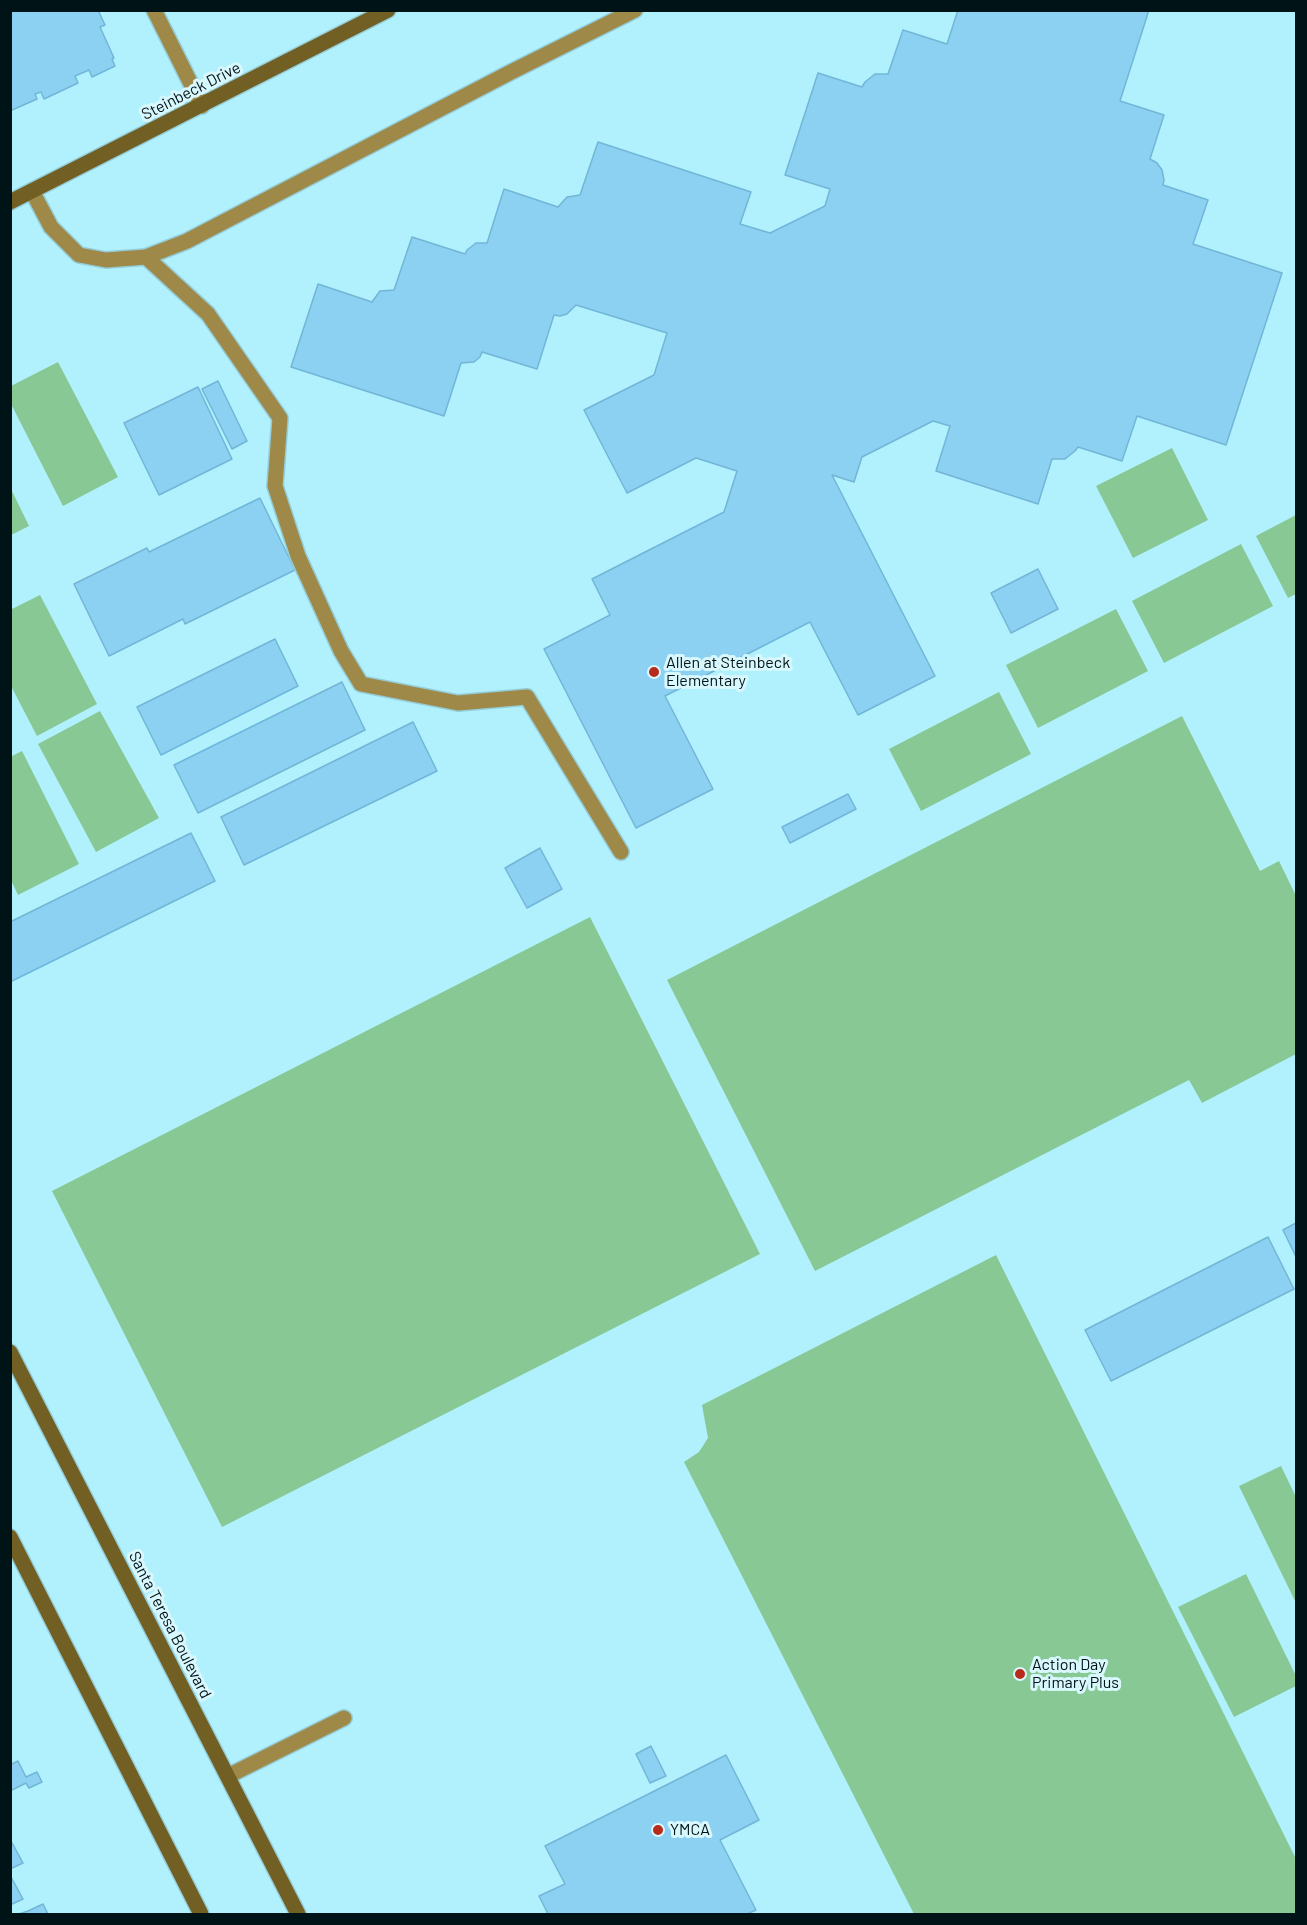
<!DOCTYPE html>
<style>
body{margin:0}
#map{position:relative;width:1307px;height:1925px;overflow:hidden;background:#b0f1fd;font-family:Barlow,sans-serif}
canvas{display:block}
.frame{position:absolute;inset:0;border:12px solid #001317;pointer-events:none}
</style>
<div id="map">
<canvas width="1307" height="1925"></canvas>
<div class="frame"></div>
</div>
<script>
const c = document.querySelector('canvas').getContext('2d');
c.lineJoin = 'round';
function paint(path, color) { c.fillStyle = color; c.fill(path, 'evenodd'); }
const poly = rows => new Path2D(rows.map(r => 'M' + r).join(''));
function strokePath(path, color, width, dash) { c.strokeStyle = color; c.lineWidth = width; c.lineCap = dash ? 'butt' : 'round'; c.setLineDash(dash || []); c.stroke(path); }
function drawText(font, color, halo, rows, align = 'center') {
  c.font = font + ' Barlow,sans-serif'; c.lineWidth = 6; c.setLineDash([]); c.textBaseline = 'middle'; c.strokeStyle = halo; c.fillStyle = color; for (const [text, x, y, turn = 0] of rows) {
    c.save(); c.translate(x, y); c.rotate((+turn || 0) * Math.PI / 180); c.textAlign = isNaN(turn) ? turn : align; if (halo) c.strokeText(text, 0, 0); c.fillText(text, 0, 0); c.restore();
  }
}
paint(poly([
 [58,362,118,477,63,506,10,402,11,386],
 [1172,448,1208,520,1133,558,1096,486],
 [11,489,29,526,11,535,10,535],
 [1296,515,1296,594,1288,598,1256,536],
 [1241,544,1273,606,1164,663,1132,601],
 [40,595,97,704,37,736,11,686,10,610],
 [1116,609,1148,671,1038,728,1006,665],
 [999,692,1031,754,921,811,889,749],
 [100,711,159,818,96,852,38,744],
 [1182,716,1260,871,1279,861,1296,896,1296,1054,1202,1103,1189,1080,815,1271,667,980],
 [22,751,79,864,18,895,11,880,10,757],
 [590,917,760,1254,222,1527,52,1191],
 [996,1255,1296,1859,1296,1914,914,1914,684,1462,699,1452,708,1438,702,1405],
 [1281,1466,1296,1497,1296,1603,1239,1486],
 [1246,1574,1296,1676,1296,1686,1234,1717,1178,1607]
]), '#87c895');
const building = poly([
 [10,10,98,10,105,25,100,27,114,58,112,59,115,66,92,77,89,70,75,76,78,83,44,99,41,92,35,94,37,99,10,111,10,10],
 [958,10,1149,10,1120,101,1164,115,1150,159,1157,163,1162,170,1164,180,1163,185,1208,200,1193,244,1282,273,1226,445,1137,416,1122,461,1078,447,1075,451,1065,459,1052,459,1038,504,936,471,950,426,933,421,862,457,854,482,832,475,935,676,858,715,810,622,665,696,713,789,636,828,544,649,610,615,592,579,724,512,737,471,696,458,627,493,584,410,654,375,667,333,576,305,567,314,560,316,554,315,537,369,482,352,480,357,474,362,461,363,444,416,291,367,318,284,372,302,380,291,394,290,412,237,465,254,467,250,476,243,487,243,504,189,558,207,567,197,580,195,598,142,751,192,740,224,770,233,825,206,830,189,785,175,818,73,862,87,865,82,875,74,888,74,903,30,947,44,958,10],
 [218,381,247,441,232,449,202,389,218,381],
 [198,387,232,459,159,495,124,423,198,387],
 [260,498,295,570,185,624,183,619,109,656,74,584,147,548,149,552,260,498],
 [1038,569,1058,609,1011,633,991,593,1038,569],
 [275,639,298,686,161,755,137,707,275,639],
 [342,682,365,730,198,813,174,765,342,682],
 [413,722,437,771,244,865,221,817,413,722],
 [848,794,856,809,790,843,782,827,848,794],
 [191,833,215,881,10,982,10,922,191,833],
 [540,848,562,889,527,908,505,868,540,848],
 [1296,1223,1296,1257,1283,1230,1296,1223],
 [1268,1237,1294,1289,1111,1381,1085,1330,1268,1237],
 [651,1746,666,1776,650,1783,636,1754,651,1746],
 [726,1755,759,1820,720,1840,756,1910,747,1914,548,1914,539,1896,565,1884,545,1846,726,1755],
 [18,1761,26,1777,37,1772,42,1782,29,1788,26,1783,10,1791,10,1765,18,1761],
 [10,1839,23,1863,10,1869,10,1839],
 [10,1875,23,1899,10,1905,10,1875],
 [43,1904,48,1914,19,1914,28,1911,43,1904]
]);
paint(building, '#8cd0f2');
strokePath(building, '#72b6d7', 1.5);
const lane = poly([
 [154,10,202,106],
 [32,191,51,227,79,255,106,260,146,257,187,241,511,72,635,10],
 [146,257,208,314,280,418,275,486,298,556,341,651,361,684,458,703,527,697,621,852],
 [228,1776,344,1718]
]);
const secondary = poly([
 [10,202,388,10],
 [10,1352,298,1914],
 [10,1537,201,1914]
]);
strokePath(lane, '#94cdd8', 18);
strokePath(secondary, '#94cdd8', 18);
strokePath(lane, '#9f8948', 15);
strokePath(secondary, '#725f24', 15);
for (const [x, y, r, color] of [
 [654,672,6,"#b82b1a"],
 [1020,1674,6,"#b82b1a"],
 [658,1830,6,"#b82b1a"]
]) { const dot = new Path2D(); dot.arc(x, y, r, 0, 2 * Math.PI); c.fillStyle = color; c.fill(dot); strokePath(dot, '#d9f8fe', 2); }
drawText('16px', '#001317', '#d9f8fe', [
 ["Steinbeck Drive",191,91,-27],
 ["Santa Teresa Boulevard",170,1625,63]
]);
drawText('16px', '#001317', '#d9f8fe', [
 ["Allen at Steinbeck",666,663],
 ["Elementary",666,681],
 ["Action Day",1032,1665],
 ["Primary Plus",1032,1683],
 ["YMCA",670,1830]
], 'left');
</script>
